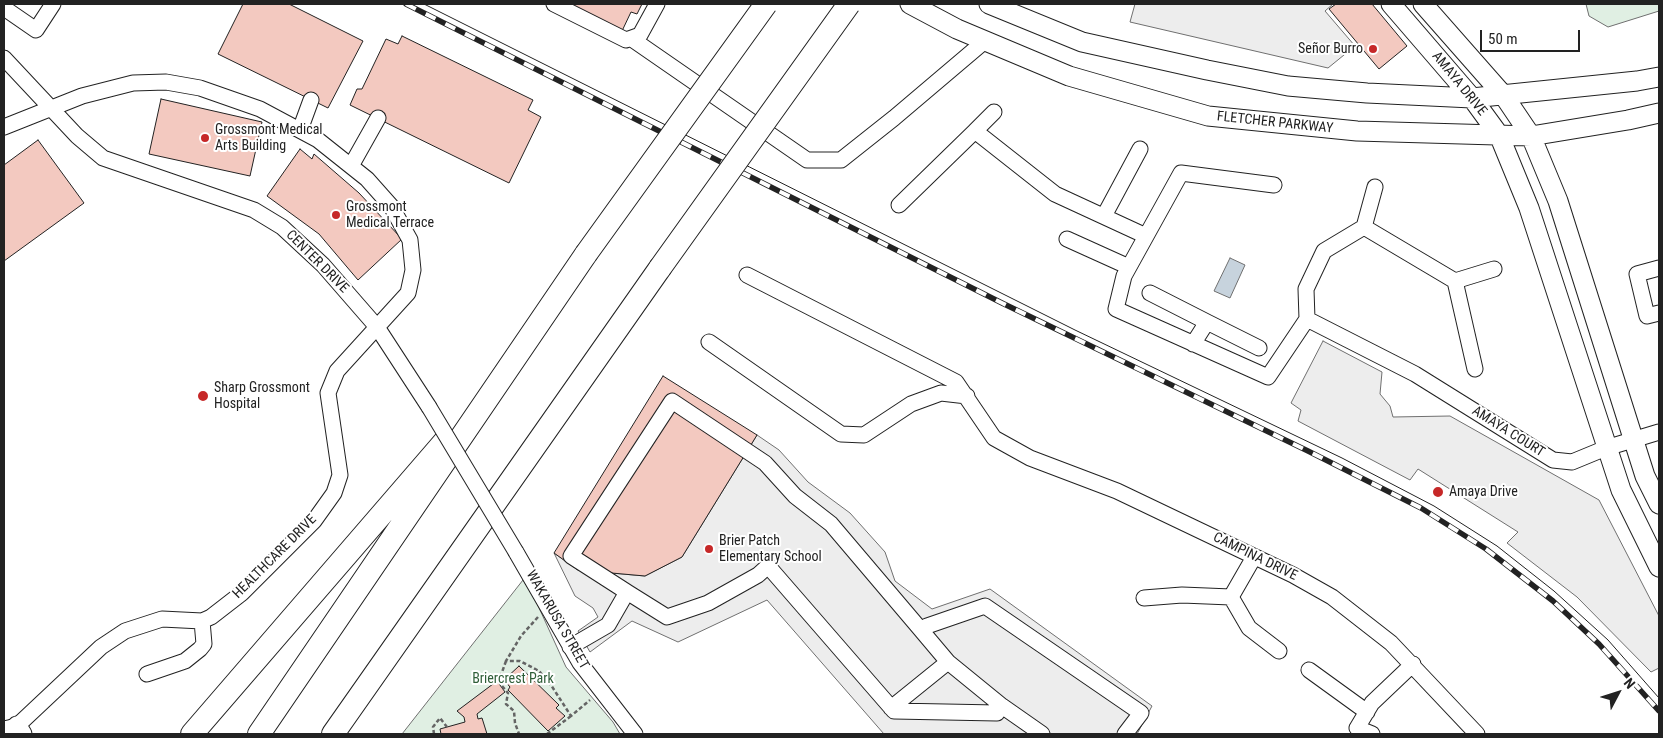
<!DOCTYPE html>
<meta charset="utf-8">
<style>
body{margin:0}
#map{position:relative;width:1663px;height:738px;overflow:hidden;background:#fff;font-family:"Roboto Condensed",sans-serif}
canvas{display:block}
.frame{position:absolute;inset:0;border:5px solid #222;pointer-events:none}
.north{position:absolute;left:1593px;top:668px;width:50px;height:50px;-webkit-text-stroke:4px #fff;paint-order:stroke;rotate:50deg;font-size:14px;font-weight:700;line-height:20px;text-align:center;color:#222}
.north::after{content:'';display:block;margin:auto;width:18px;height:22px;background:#222;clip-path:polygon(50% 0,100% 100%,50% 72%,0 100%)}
.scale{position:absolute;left:1480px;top:30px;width:100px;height:22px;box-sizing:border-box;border:2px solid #222;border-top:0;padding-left:6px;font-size:15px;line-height:18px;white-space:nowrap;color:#222;-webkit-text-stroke:4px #fff;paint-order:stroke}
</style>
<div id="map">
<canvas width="1663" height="738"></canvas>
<div class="frame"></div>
<div class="north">N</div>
<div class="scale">50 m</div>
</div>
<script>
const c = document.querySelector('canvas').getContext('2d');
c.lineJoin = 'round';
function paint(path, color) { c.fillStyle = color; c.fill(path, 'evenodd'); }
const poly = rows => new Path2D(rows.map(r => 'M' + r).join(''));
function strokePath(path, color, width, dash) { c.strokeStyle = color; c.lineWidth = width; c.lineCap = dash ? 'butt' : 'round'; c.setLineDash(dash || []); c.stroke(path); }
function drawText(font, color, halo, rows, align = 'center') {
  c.font = font + ' "Roboto Condensed",sans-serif'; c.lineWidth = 4; c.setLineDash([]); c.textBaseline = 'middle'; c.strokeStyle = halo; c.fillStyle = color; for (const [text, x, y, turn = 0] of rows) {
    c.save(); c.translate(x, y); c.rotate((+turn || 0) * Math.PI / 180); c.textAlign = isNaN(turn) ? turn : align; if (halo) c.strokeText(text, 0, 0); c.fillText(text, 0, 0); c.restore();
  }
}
const green = poly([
 [1586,4,1659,4,1659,11,1608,27,1589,16,1586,4],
 [523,580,535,599,566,667,613,722,620,734,402,734,523,580]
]);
paint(green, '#e0efe3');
strokePath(green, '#6f6f6f', 1);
const parking = poly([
 [1135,4,1333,4,1325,11,1355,46,1328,68,1130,22,1135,4],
 [1323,341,1382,372,1380,394,1390,406,1393,417,1450,416,1599,500,1659,616,1659,668,1651,672,1577,597,1507,543,1518,532,1418,469,1410,480,1298,421,1301,410,1291,403,1323,341],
 [757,435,779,450,808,482,850,513,885,552,895,581,932,609,990,589,1152,706,1137,734,884,734,767,600,678,642,632,621,590,652,578,631,598,617,593,608,575,596,554,553,578,570,645,576,682,557,757,435]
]);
paint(parking, '#ededed');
strokePath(parking, '#6f6f6f', 1);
const water = poly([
 [1230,258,1245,265,1230,298,1214,291,1230,258]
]);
paint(water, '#c7d3dd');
strokePath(water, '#6f6f6f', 1);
const building = poly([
 [243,4,289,4,363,41,328,108,218,54,243,4],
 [566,4,642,4,637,14,631,12,622,31,566,4],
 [1336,4,1372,4,1407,46,1379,69,1329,9,1336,4],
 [402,36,533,100,528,110,541,117,509,183,350,105,357,89,362,89,386,39,398,44,402,36],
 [161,99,262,122,250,176,149,154,161,99],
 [38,140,84,203,4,261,4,165,38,140],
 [300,149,312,159,314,154,359,193,402,239,358,280,319,234,267,196,300,149],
 [663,376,757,435,682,557,645,576,578,570,554,553,663,376],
 [519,666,559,705,556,708,565,716,548,731,508,690,510,687,504,680,519,666],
 [497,681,505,692,477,714,478,719,482,718,487,734,441,734,440,729,465,722,464,717,457,711,497,681]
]);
paint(building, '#f3c9c0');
strokePath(building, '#222', 1);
const minor = poly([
 [554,4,626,40,640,35,657,4],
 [4,8,36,30,53,4],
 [632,39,807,160,841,160,894,118,986,40],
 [4,58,77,136,103,158,254,210,282,227,323,265,377,327,429,407],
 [4,127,82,96,133,83,166,82,200,88,260,109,318,140,367,179,391,206,410,240,413,270,408,293,337,371,328,393,340,475,334,493,314,521,242,593,211,617,202,621,162,619,125,631,101,647,17,726,4,729],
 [300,130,311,100],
 [975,131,994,112],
 [351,166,378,118],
 [1274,185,1181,173,1124,276,1116,309,1268,377,1307,319],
 [899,205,975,131,1055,194,1146,236],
 [1104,216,1140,149],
 [1364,227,1375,187],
 [1067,239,1129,267],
 [1659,268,1637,274,1647,316,1659,313],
 [747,275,956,382,994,438,1030,458,1117,491,1293,575,1332,597,1391,643,1477,734],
 [1455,281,1494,269],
 [1150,293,1207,322],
 [709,342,841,434,864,435,911,404,941,393,967,396],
 [1193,344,1207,322,1259,348],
 [1475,369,1455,281,1364,227,1324,251,1306,289,1307,319,1415,374,1553,460,1572,462,1606,448,1659,432],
 [516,552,580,663,635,734],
 [627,592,571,556,672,401,765,463,795,496,831,524,921,630],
 [1231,597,1249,628,1279,651],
 [1231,597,1254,557],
 [1144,598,1182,595,1231,597],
 [570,647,608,625,627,592,667,617,708,603,758,575,768,566,894,711,997,713,1002,706,1042,734],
 [948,662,1002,706],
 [1309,670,1367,712],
 [147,674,185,661,200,649,204,644,202,621],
 [891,708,948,662,921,630,927,626,985,606,1141,713,1125,734],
 [1372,734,1357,728,1372,703,1413,664]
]);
const major = poly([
 [910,4,957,29,1069,76,1208,116,1357,131,1531,136,1628,120,1659,113],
 [989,4,1082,42,1207,70,1288,86,1367,93,1472,98,1637,81,1659,77],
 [1391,4,1472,98,1499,135,1529,208,1621,490,1659,567],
 [1423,4,1504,96,1531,136,1558,201,1645,476,1659,504],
 [17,726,22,734]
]);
const highway = poly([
 [192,734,445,441],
 [259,734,586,254],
 [333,734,660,268]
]);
strokePath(minor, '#222', 17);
strokePath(major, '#222', 21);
strokePath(highway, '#222', 24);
strokePath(poly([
 [538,617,521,636,506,661,520,661,539,671,551,685,571,716,590,700],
 [506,661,501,675,502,686,508,693,506,704,514,711,515,723,519,734],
 [434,734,433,727,440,718,447,727],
 [547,734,571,716]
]), '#646464', 2.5, [4, 2.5]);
strokePath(minor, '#fff', 15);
strokePath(major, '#fff', 19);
strokePath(highway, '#fff', 22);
strokePath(poly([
 [424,4,1075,330,1342,458,1434,506,1497,546,1554,591,1608,640,1659,698]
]), '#222', 1);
const rail = poly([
 [406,4,1002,303,1308,451,1421,508,1486,549,1553,601,1599,644,1659,711]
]);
strokePath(rail, '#222', 5.5);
strokePath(rail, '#fff', 4, [11]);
const minorBridge = poly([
 [429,407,516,552]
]);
const highwayBridge = poly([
 [586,254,766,4],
 [660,268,849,4]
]);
strokePath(minorBridge, '#222', 17, []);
strokePath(highwayBridge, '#222', 24, []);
strokePath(minorBridge, '#fff', 15);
strokePath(highwayBridge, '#fff', 22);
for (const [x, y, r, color] of [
 [1373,49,5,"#c62828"],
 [205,138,5,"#c62828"],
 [336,215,5,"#c62828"],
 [203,396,6,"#c62828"],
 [1438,492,6,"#c62828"],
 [709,549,5,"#c62828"]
]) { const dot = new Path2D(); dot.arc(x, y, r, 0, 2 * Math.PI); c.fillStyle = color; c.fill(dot); strokePath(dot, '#fff', 2); }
drawText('14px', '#222', '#fff', [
 ["Señor Burro",1363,49,"right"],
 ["Grossmont Medical",215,130],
 ["Arts Building",215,146],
 ["Grossmont",346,207],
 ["Medical Terrace",346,223],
 ["Sharp Grossmont",214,388],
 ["Hospital",214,404],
 ["Amaya Drive",1449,492],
 ["Brier Patch",719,541],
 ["Elementary School",719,557]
], 'left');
drawText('14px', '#222', '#fff', [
 ["AMAYA DRIVE",1459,84,51],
 ["FLETCHER PARKWAY",1275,123,6],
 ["CENTER DRIVE",317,262,45],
 ["AMAYA COURT",1508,432,32],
 ["HEALTHCARE DRIVE",275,557,-45],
 ["CAMPINA DRIVE",1255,557,26],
 ["WAKARUSA STREET",557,620,60]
]);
drawText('14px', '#2f5e38', '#fff', [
 ["Briercrest Park",513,679]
]);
</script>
